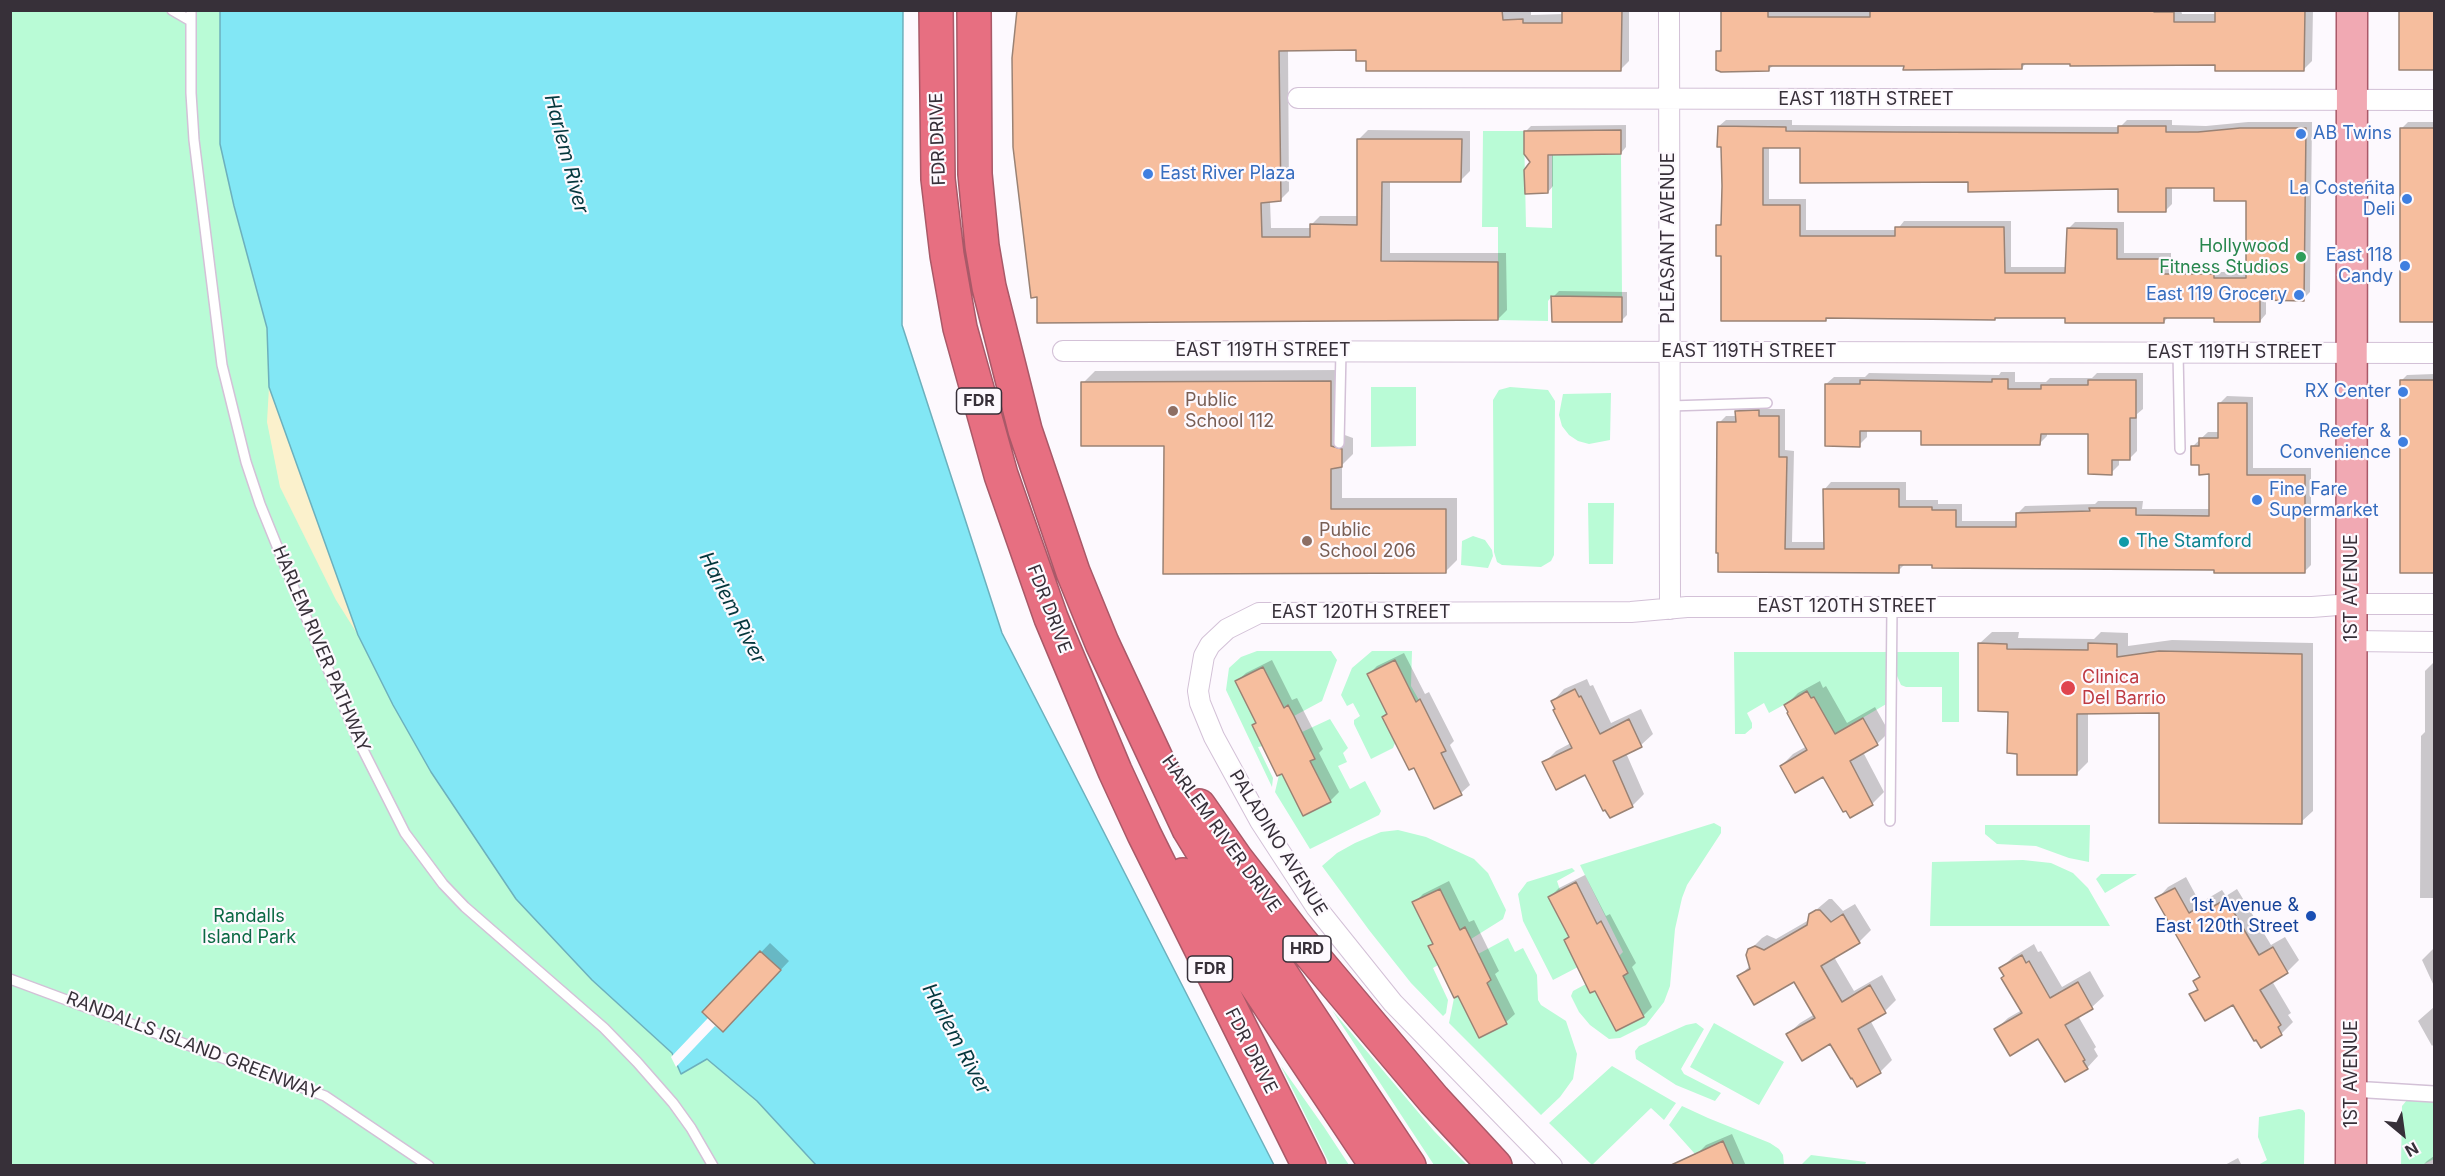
<!DOCTYPE html>
<meta charset="utf-8">
<style>
body{margin:0}
#map{position:relative;width:2445px;height:1176px;overflow:hidden;background:#fdf9fe;font-family:Inter,sans-serif}
canvas{display:block}
.frame{position:absolute;inset:0;border:12px solid #373039;pointer-events:none}
.north{position:absolute;left:2373px;top:1104px;width:60px;height:60px;-webkit-text-stroke:4px #fdf9fe;paint-order:stroke;rotate:151deg;font-size:16px;font-weight:700;line-height:24px;text-align:center;color:#373039}
.north::after{content:'';display:block;margin:auto;width:21px;height:27px;background:#373039;clip-path:polygon(50% 0,100% 100%,50% 72%,0 100%)}
</style>
<div id="map">
<canvas width="2445" height="1176"></canvas>
<div class="frame"></div>
<div class="north">N</div>
</div>
<script>
const c = document.querySelector('canvas').getContext('2d');
c.lineJoin = 'round';
function paint(path, color) { c.fillStyle = color; c.fill(path, 'evenodd'); }
const poly = rows => new Path2D(rows.map(r => 'M' + r).join(''));
function strokePath(path, color, width, dash) { c.strokeStyle = color; c.lineWidth = width; c.lineCap = dash ? 'butt' : 'round'; c.setLineDash(dash || []); c.stroke(path); }
function drawText(font, color, halo, rows, align = 'center') {
  c.font = font + ' Inter,sans-serif'; c.lineWidth = 4.5; c.setLineDash([]); c.textBaseline = 'middle'; c.strokeStyle = halo; c.fillStyle = color; for (const [text, x, y, turn = 0] of rows) {
    c.save(); c.translate(x, y); c.rotate((+turn || 0) * Math.PI / 180); c.textAlign = isNaN(turn) ? turn : align; if (halo) c.strokeText(text, 0, 0); c.fillText(text, 0, 0); c.restore();
  }
}
paint(poly([
 [10,11,220,11,220,144,234,206,267,328,269,387,358,635,393,705,431,772,592,980,672,1053,681,1074,707,1059,757,1101,816,1165,11,1165],
 [1483,131,1524,131,1526,227,1552,228,1552,155,1621,154,1622,297,1552,296,1548,301,1548,321,1498,320,1498,227,1482,227],
 [1371,387,1416,387,1416,446,1371,447],
 [1510,387,1548,390,1555,401,1554,555,1551,561,1541,567,1502,565,1497,562,1494,552,1493,400,1499,390],
 [1611,393,1610,440,1589,444,1578,441,1569,435,1562,426,1559,415,1563,394],
 [1588,503,1614,503,1613,564,1589,564],
 [1473,536,1485,540,1492,550,1493,556,1488,568,1461,565,1462,541],
 [1257,651,1331,651,1337,660,1322,701,1294,716,1288,705,1284,707,1263,667,1236,681,1256,723,1252,725,1263,746,1258,747,1273,778,1272,787,1226,690,1229,668,1241,657],
 [1372,651,1412,651,1411,686,1419,700,1416,701,1395,660,1367,674,1387,714,1382,717,1395,743,1393,748,1371,759,1354,724,1354,720,1360,716,1353,703,1347,706,1341,695,1352,668],
 [1734,652,1886,652,1888,703,1835,734,1814,697,1811,698,1807,692,1769,713,1764,703,1747,713,1752,723,1752,728,1745,734,1735,734],
 [1897,652,1959,652,1959,722,1942,722,1942,687,1906,687,1901,685,1897,676],
 [1330,719,1348,748,1343,753,1347,762,1338,766,1350,789,1365,781,1381,811,1379,815,1310,849,1275,792,1279,775,1282,774,1331,802,1310,761,1315,758,1302,732],
 [1714,823,1721,827,1721,833,1687,885,1682,898,1675,929,1670,986,1664,1002,1646,1025,1620,1038,1609,1039,1590,1025,1579,1012,1571,996,1573,991,1586,984,1595,991,1616,1031,1644,1017,1623,976,1619,956,1623,952,1580,865],
 [1985,825,2090,825,2089,862,2069,858,2036,846,1997,844,1985,834],
 [1398,830,1426,837,1474,859,1488,873,1506,910,1503,919,1471,939,1465,928,1460,930,1440,889,1413,902,1433,944,1429,947,1438,965,1433,968,1448,1000,1446,1013,1443,1016,1411,983,1369,930,1322,866,1337,853,1355,843,1381,832],
 [2023,860,2051,863,2073,873,2088,888,2110,926,1930,926,1932,862],
 [1572,868,1575,871,1557,881,1560,890,1548,897,1569,937,1564,940,1578,967,1553,980,1523,921,1518,894,1527,882],
 [2101,874,2137,874,2105,893,2096,879],
 [1508,938,1515,952,1523,948,1537,975,1538,1000,1541,1005,1566,1021,1577,1054,1573,1079,1560,1097,1541,1115,1449,1023,1454,998,1491,981,1478,954],
 [1332,1010,1434,1131,1467,1165,1434,1165],
 [1696,1023,1704,1029,1681,1069,1684,1074,1721,1093,1715,1101,1676,1085,1636,1059,1635,1051,1639,1046,1686,1025],
 [1714,1023,1784,1062,1759,1105,1690,1067],
 [1281,1066,1324,1127,1349,1165,1330,1165],
 [1612,1066,1676,1103,1664,1120,1651,1108,1592,1165,1549,1123],
 [2412,1099,2434,1101,2434,1159,2422,1165,2401,1166,2402,1106,2407,1100],
 [1682,1106,1708,1118,1770,1143,1779,1149,1783,1155,1784,1165,1734,1165,1723,1141,1695,1154,1700,1165,1683,1165,1695,1154,1669,1125],
 [2299,1109,2303,1110,2305,1113,2304,1165,2258,1165,2267,1160,2258,1137,2259,1117],
 [1811,1155,1866,1162,1865,1165,1801,1165]
]), '#b9fbd6');
paint(poly([
 [269,387,358,635,336,600,280,487,267,422]
]), '#fbf1cc');
const water = poly([
 [220,11,903,11,902,325,1002,633,1274,1165,816,1165,757,1101,707,1059,681,1074,672,1053,592,980,516,899,431,772,393,705,358,635,269,387,267,328,234,206,220,144,220,11]
]);
paint(water, '#82e7f5');
strokePath(water, '#6cb0bd', 1.5);
paint(poly([
 [760,951,781,970,723,1032,715,1026,676,1067,671,1057,708,1018,702,1013]
]), '#fdf9fe');
paint(poly([
 [1019,10,1511,10,1531,11,1531,15,1564,14,1564,10,1629,10,1629,61,1620,70,1367,59,1357,49,1288,49,1289,191,1280,200,1270,201,1271,228,1311,228,1311,225,1320,216,1359,216,1359,139,1368,130,1470,131,1470,171,1461,180,1390,180,1390,253,1506,253,1507,310,1498,319,1038,296],
 [1722,10,2181,10,2182,14,2216,14,2216,10,2313,10,2312,61,2304,69,2217,64,2071,62,2027,62,2022,68,1905,64,1774,65,1768,70,1718,52,1722,47],
 [2401,10,2434,10,2434,69,2401,69],
 [1726,120,1792,120,1792,125,1904,126,2120,127,2127,120,2172,120,2172,125,2206,126,2248,122,2312,122,2310,292,2303,299,2266,299,2266,314,2260,321,2215,316,2169,316,2164,322,2066,317,1997,317,1995,319,1829,316,1825,320,1723,255,1718,226,1723,221,1723,146,1719,126],
 [1769,146,1802,146,1969,180,2120,187,2165,211,2172,204,2172,187,2215,187,2247,200,2248,272,2220,272,2220,267,2171,267,2171,253,2124,253,2124,222,2075,222,2068,229,2067,267,2011,267,2011,221,1904,221,1897,230,1806,230,1806,199,1769,199],
 [2408,122,2434,122,2434,321,2401,321,2401,129],
 [1626,125,1626,147,1621,153,1553,154,1553,186,1548,192,1532,162,1525,132,1531,126],
 [1559,291,1627,292,1627,315,1621,321,1553,297],
 [1342,370,1342,434,1353,438,1353,454,1342,465,1342,498,1457,498,1457,560,1446,571,1165,445,1083,383,1095,371],
 [2001,372,2015,372,2015,382,2046,382,2050,378,2092,378,2097,373,2143,373,2143,409,2137,414,2137,451,2130,458,2119,458,2119,465,2111,473,2089,433,2047,433,2047,436,2040,443,1923,430,1867,430,1867,437,1859,445,1826,384,1834,377,1865,377,1869,373,1999,375],
 [2434,374,2434,572,2401,572,2401,381,2407,375],
 [2227,396,2253,397,2253,468,2311,468,2311,565,2304,572,1906,563,1898,571,1720,571,1719,423,1726,416,1737,416,1737,411,1744,404,1765,404,1765,409,1785,409,1785,450,1794,451,1792,542,1825,542,1824,490,1831,482,1906,482,1906,500,1938,500,1938,504,1962,504,1962,521,2017,521,2017,514,2025,506,2095,504,2098,501,2143,501,2142,509,2210,509,2210,473,2200,463,2192,447,2208,432,2219,432,2219,404],
 [1992,632,2019,632,2018,638,2094,639,2101,632,2128,633,2128,646,2172,640,2313,643,2313,811,2301,822,2161,711,2088,713,2088,762,2076,774,2019,753,2010,710,1980,643],
 [1404,653,1425,694,1429,692,1454,741,1450,745,1470,785,1461,793,1414,766,1369,674,1377,666],
 [1272,660,1292,700,1297,698,1323,749,1319,753,1339,792,1330,801,1283,772,1254,725,1257,721,1237,681,1246,673],
 [2433,663,2434,898,2420,898,2421,736,2425,732,2425,671],
 [1587,679,1590,686,1593,685,1611,723,1641,709,1653,734,1641,745,1626,753,1644,794,1633,805,1610,816,1586,773,1544,763,1556,751,1571,743,1553,701,1564,689],
 [1820,681,1823,688,1826,686,1847,723,1875,707,1889,732,1877,744,1863,752,1884,792,1872,804,1824,775,1781,766,1793,754,1807,746,1786,705,1798,693],
 [1585,875,1606,916,1610,914,1636,963,1632,967,1652,1007,1643,1016,1596,989,1565,940,1570,936,1550,897,1559,888],
 [2186,877,2200,903,2222,890,2226,896,2237,889,2271,945,2285,937,2299,960,2287,972,2272,981,2291,1013,2288,1015,2293,1022,2281,1034,2233,1002,2191,994,2198,988,2195,981,2201,975,2157,899,2168,887],
 [1449,881,1469,922,1474,920,1499,971,1495,974,1515,1014,1506,1022,1459,993,1430,947,1434,943,1414,903,1423,894],
 [1829,899,1832,899,1843,911,1855,904,1871,930,1859,942,1834,957,1854,991,1882,975,1896,1000,1885,1011,1870,1020,1892,1060,1880,1072,1831,1042,1788,1034,1800,1023,1815,1014,1795,980,1739,976,1751,965,1750,950,1762,938,1767,935,1776,939,1809,920,1810,915],
 [770,943,789,961,732,1022,704,1012],
 [2034,944,2038,952,2041,951,2062,987,2090,971,2104,996,2092,1007,2078,1016,2096,1047,2094,1049,2098,1056,2087,1068,2038,1037,1996,1029,2008,1018,2022,1010,2001,968,2013,957],
 [2434,948,2434,986,2422,960],
 [2434,1007,2434,1044,2432,1046,2418,1021],
 [1732,1134,1746,1166,1702,1166,1697,1154,1706,1145],
 [2434,1156,2434,1166,2422,1166,2427,1161],
 [2238,1158,2242,1166,2223,1166]
]), '#0003');
const building = poly([
 [1017,10,1502,10,1503,20,1523,19,1523,23,1562,23,1562,10,1622,10,1621,71,1366,71,1366,61,1356,61,1356,50,1279,51,1281,201,1261,203,1262,237,1310,237,1310,224,1357,225,1357,139,1462,139,1461,182,1382,182,1381,261,1498,262,1498,320,1037,323,1037,297,1031,298,1013,147,1012,58,1017,10],
 [1721,10,1768,10,1768,17,1870,17,1870,10,2154,10,2154,12,2174,12,2174,22,2215,22,2215,10,2305,10,2304,71,2215,71,2215,65,2070,66,2070,64,2022,64,2022,69,1903,70,1904,66,1769,66,1769,71,1721,72,1716,70,1716,51,1721,51,1721,10],
 [2399,10,2434,10,2434,70,2399,70,2399,10],
 [1718,126,1786,127,1786,131,1896,132,2118,133,2118,126,2166,126,2166,132,2198,132,2240,128,2306,128,2304,301,2260,300,2260,322,2214,322,2214,318,2164,318,2164,323,2065,323,2065,318,1995,318,1995,320,1826,318,1826,321,1721,321,1721,256,1716,256,1716,225,1721,225,1722,186,1721,147,1717,147,1718,126],
 [1763,148,1800,148,1800,183,1968,182,1968,192,2118,189,2118,212,2166,212,2166,188,2214,188,2214,201,2246,201,2246,278,2214,278,2214,274,2164,274,2164,259,2117,259,2117,229,2067,228,2065,273,2005,273,2004,227,1895,227,1895,236,1800,236,1800,205,1763,205,1763,148],
 [2400,128,2434,128,2434,322,2400,322,2400,128],
 [1621,130,1621,154,1548,155,1548,193,1525,194,1524,170,1530,162,1524,154,1524,131,1621,130],
 [1551,296,1622,297,1622,322,1552,322,1551,296],
 [1992,379,2008,379,2008,389,2041,389,2041,385,2088,385,2088,380,2136,380,2136,418,2130,418,2130,460,2112,460,2112,475,2088,474,2088,434,2041,434,2040,445,1921,445,1921,431,1860,431,1860,447,1825,446,1825,384,1860,384,1860,380,1992,382,1992,379],
 [2400,380,2434,380,2434,573,2400,573,2400,380],
 [1331,381,1331,446,1342,449,1342,467,1331,469,1331,509,1446,509,1446,573,1163,574,1164,446,1081,446,1081,382,1331,381],
 [2218,403,2247,403,2247,475,2305,475,2305,573,2214,573,2214,570,1932,568,1932,565,1899,565,1899,573,1718,572,1718,553,1716,553,1717,422,1736,422,1735,411,1759,410,1759,416,1779,416,1779,457,1787,457,1785,549,1824,549,1823,489,1899,489,1899,507,1932,507,1932,510,1956,510,1956,527,2016,527,2016,513,2090,511,2089,508,2136,508,2136,515,2209,516,2209,474,2199,475,2199,465,2191,465,2191,446,2199,446,2199,438,2218,438,2218,403],
 [1978,643,2007,644,2007,649,2088,650,2088,643,2117,644,2117,657,2159,651,2302,654,2302,824,2159,823,2159,713,2077,714,2077,775,2017,775,2017,754,2007,753,2008,712,1978,711,1978,643],
 [1395,660,1416,702,1420,699,1446,751,1441,753,1462,795,1434,809,1414,768,1409,770,1382,717,1387,714,1367,674,1395,660],
 [1263,667,1284,708,1288,705,1294,716,1315,759,1310,761,1331,802,1303,816,1282,774,1277,776,1252,725,1256,723,1235,681,1263,667],
 [1575,689,1579,697,1581,696,1600,734,1629,719,1642,747,1613,761,1633,807,1610,818,1605,810,1603,811,1585,775,1556,790,1542,762,1572,748,1553,710,1555,709,1551,701,1575,689],
 [1807,691,1811,698,1814,697,1835,734,1863,718,1878,745,1850,761,1873,805,1850,818,1846,811,1843,812,1823,777,1795,793,1780,766,1807,750,1787,713,1788,712,1784,705,1807,691],
 [1576,882,1597,924,1601,921,1628,973,1623,976,1644,1017,1616,1031,1595,991,1590,993,1564,940,1569,937,1548,897,1576,882],
 [2175,888,2189,913,2210,900,2214,906,2226,899,2259,955,2273,947,2288,973,2260,990,2281,1025,2278,1027,2282,1035,2261,1048,2256,1040,2254,1041,2233,1005,2205,1021,2189,994,2198,990,2193,981,2200,977,2155,898,2175,888],
 [1440,889,1460,930,1465,927,1471,939,1491,980,1487,983,1507,1024,1479,1038,1458,996,1454,998,1438,965,1428,946,1433,944,1412,902,1440,889],
 [1816,910,1820,910,1831,922,1843,914,1860,943,1821,966,1842,1002,1870,985,1886,1013,1858,1029,1881,1073,1857,1087,1852,1078,1851,1079,1830,1044,1802,1061,1786,1034,1815,1018,1794,982,1754,1005,1737,976,1750,969,1746,955,1748,949,1755,946,1764,950,1807,925,1809,914,1816,910],
 [760,951,781,970,723,1032,702,1012,760,951],
 [2022,955,2026,963,2029,961,2050,998,2078,982,2093,1009,2065,1025,2085,1060,2083,1061,2088,1069,2065,1082,2038,1039,2010,1056,1994,1029,2022,1013,2001,978,2004,976,1999,968,2022,955],
 [1723,1141,1734,1166,1669,1166,1723,1141]
]);
paint(building, '#f6be9e');
strokePath(building, '#9a8274', 1.5);
const service = poly([
 [172,10,191,21],
 [191,10,191,93,194,140,222,365,246,462,260,504,298,598,358,740,405,833,443,884,465,907,604,1028,637,1062,673,1103,691,1128,713,1166],
 [2178,353,2180,449],
 [1670,406,1767,403],
 [1339,443,1341,351],
 [1890,821,1892,607],
 [10,979,325,1096,429,1166]
]);
const pedestrian = poly([
 [2352,1089,2434,1094]
]);
const minor = poly([
 [1669,10,1670,609],
 [1298,98,2434,100],
 [1063,351,2434,353],
 [2352,641,2434,642],
 [1552,1166,1393,1003,1316,907,1260,821,1214,737,1200,703,1198,691,1204,656,1210,645,1227,629,1259,613,1631,612,1687,607,2312,607,2351,604,2434,604]
]);
const primary = poly([
 [2351,1166,2352,10]
]);
const motorway = poly([
 [936,10,938,179,947,255,960,328,1001,475,1051,618,1115,771,1144,834,1309,1166],
 [974,10,975,174,982,246,989,287,1025,430,1073,572,1102,643,1189,829,1234,903,1409,1166],
 [1199,806,1236,859,1299,940,1434,1100,1495,1166],
 [1183,875,1377,1166]
]);
strokePath(service, '#d3c1d7', 12);
strokePath(pedestrian, '#d3c1d7', 18);
strokePath(minor, '#d3c1d7', 22);
strokePath(primary, '#a95968', 33);
strokePath(motorway, '#a95968', 36);
strokePath(service, '#fff', 9);
strokePath(pedestrian, '#fff', 15);
strokePath(minor, '#fff', 20);
strokePath(primary, '#f1a9b3', 30);
strokePath(motorway, '#e76f81', 33);
for (const [x, y, r, color] of [
 [2301,134,6,"#3f7fe0"],
 [1148,174,6,"#3f7fe0"],
 [2407,199,6,"#3f7fe0"],
 [2301,257,6,"#2e9e5b"],
 [2405,266,6,"#3f7fe0"],
 [2299,295,6,"#3f7fe0"],
 [2403,392,6,"#3f7fe0"],
 [1173,411,6,"#8d6e63"],
 [2403,442,6,"#3f7fe0"],
 [2257,500,6,"#3f7fe0"],
 [1307,541,6,"#8d6e63"],
 [2124,542,6,"#0f9aa8"],
 [2068,688,8,"#e0444e"],
 [2311,916,6,"#1a4fb4"]
]) { const dot = new Path2D(); dot.arc(x, y, r, 0, 2 * Math.PI); c.fillStyle = color; c.fill(dot); strokePath(dot, '#fdf9fe', 2); }
for (const [x, y, w] of [
 [979,401,45],
 [1307,949,48],
 [1210,969,45]
]) { const box = new Path2D(); box.roundRect(x - w / 2, y - 13, w, 26, 4.5); c.fillStyle = '#fdf9fe'; c.fill(box); strokePath(box, '#373039', 1.5); }
drawText('bold 16px', '#373039', null, [
 ["FDR",979,401],
 ["HRD",1307,949],
 ["FDR",1210,969]
]);
drawText('18px', '#373039', '#fdf9fe', [
 ["EAST 118TH STREET",1866,100],
 ["FDR DRIVE",938,139,-92],
 ["PLEASANT AVENUE",1669,238,-90],
 ["EAST 119TH STREET",1263,351],
 ["EAST 119TH STREET",1749,352],
 ["EAST 119TH STREET",2235,353],
 ["1ST AVENUE",2352,588,-90],
 ["EAST 120TH STREET",1847,607],
 ["FDR DRIVE",1049,609,69],
 ["EAST 120TH STREET",1361,613],
 ["HARLEM RIVER PATHWAY",321,649,67],
 ["HARLEM RIVER DRIVE",1221,834,54],
 ["PALADINO AVENUE",1278,843,58],
 ["RANDALLS ISLAND GREENWAY",193,1046,21],
 ["FDR DRIVE",1251,1051,63],
 ["1ST AVENUE",2352,1074,-90]
]);
drawText('18px', '#366cbe', '#fdf9fe', [
 ["AB Twins",2313,134,"left"],
 ["East River Plaza",1160,174,"left"],
 ["La Costeñita",2395,189],
 ["Deli",2395,210],
 ["East 118",2393,256],
 ["Candy",2393,277],
 ["East 119 Grocery",2287,295],
 ["RX Center",2391,392],
 ["Reefer &",2391,432],
 ["Convenience",2391,453],
 ["Fine Fare",2269,490,"left"],
 ["Supermarket",2269,511,"left"]
], 'right');
drawText('18px', '#27864d', '#fdf9fe', [
 ["Hollywood",2289,247],
 ["Fitness Studios",2289,268]
], 'right');
drawText('18px', '#785e54', '#fdf9fe', [
 ["Public",1185,401],
 ["School 112",1185,422],
 ["Public",1319,531],
 ["School 206",1319,552]
], 'left');
drawText('18px', '#0d838f', '#fdf9fe', [
 ["The Stamford",2136,542]
], 'left');
drawText('18px', '#be3a42', '#fdf9fe', [
 ["Clinica",2082,678],
 ["Del Barrio",2082,699]
], 'left');
drawText('18px', '#164399', '#fdf9fe', [
 ["1st Avenue &",2299,906],
 ["East 120th Street",2299,927]
], 'right');
drawText('18px', '#0a6843', '#fdf9fe', [
 ["Randalls",249,917],
 ["Island Park",249,938]
]);
drawText('italic 20px', '#04373d', '#fdf9fe', [
 ["Harlem River",566,154,75],
 ["Harlem River",732,608,63],
 ["Harlem River",956,1039,62]
]);
</script>
